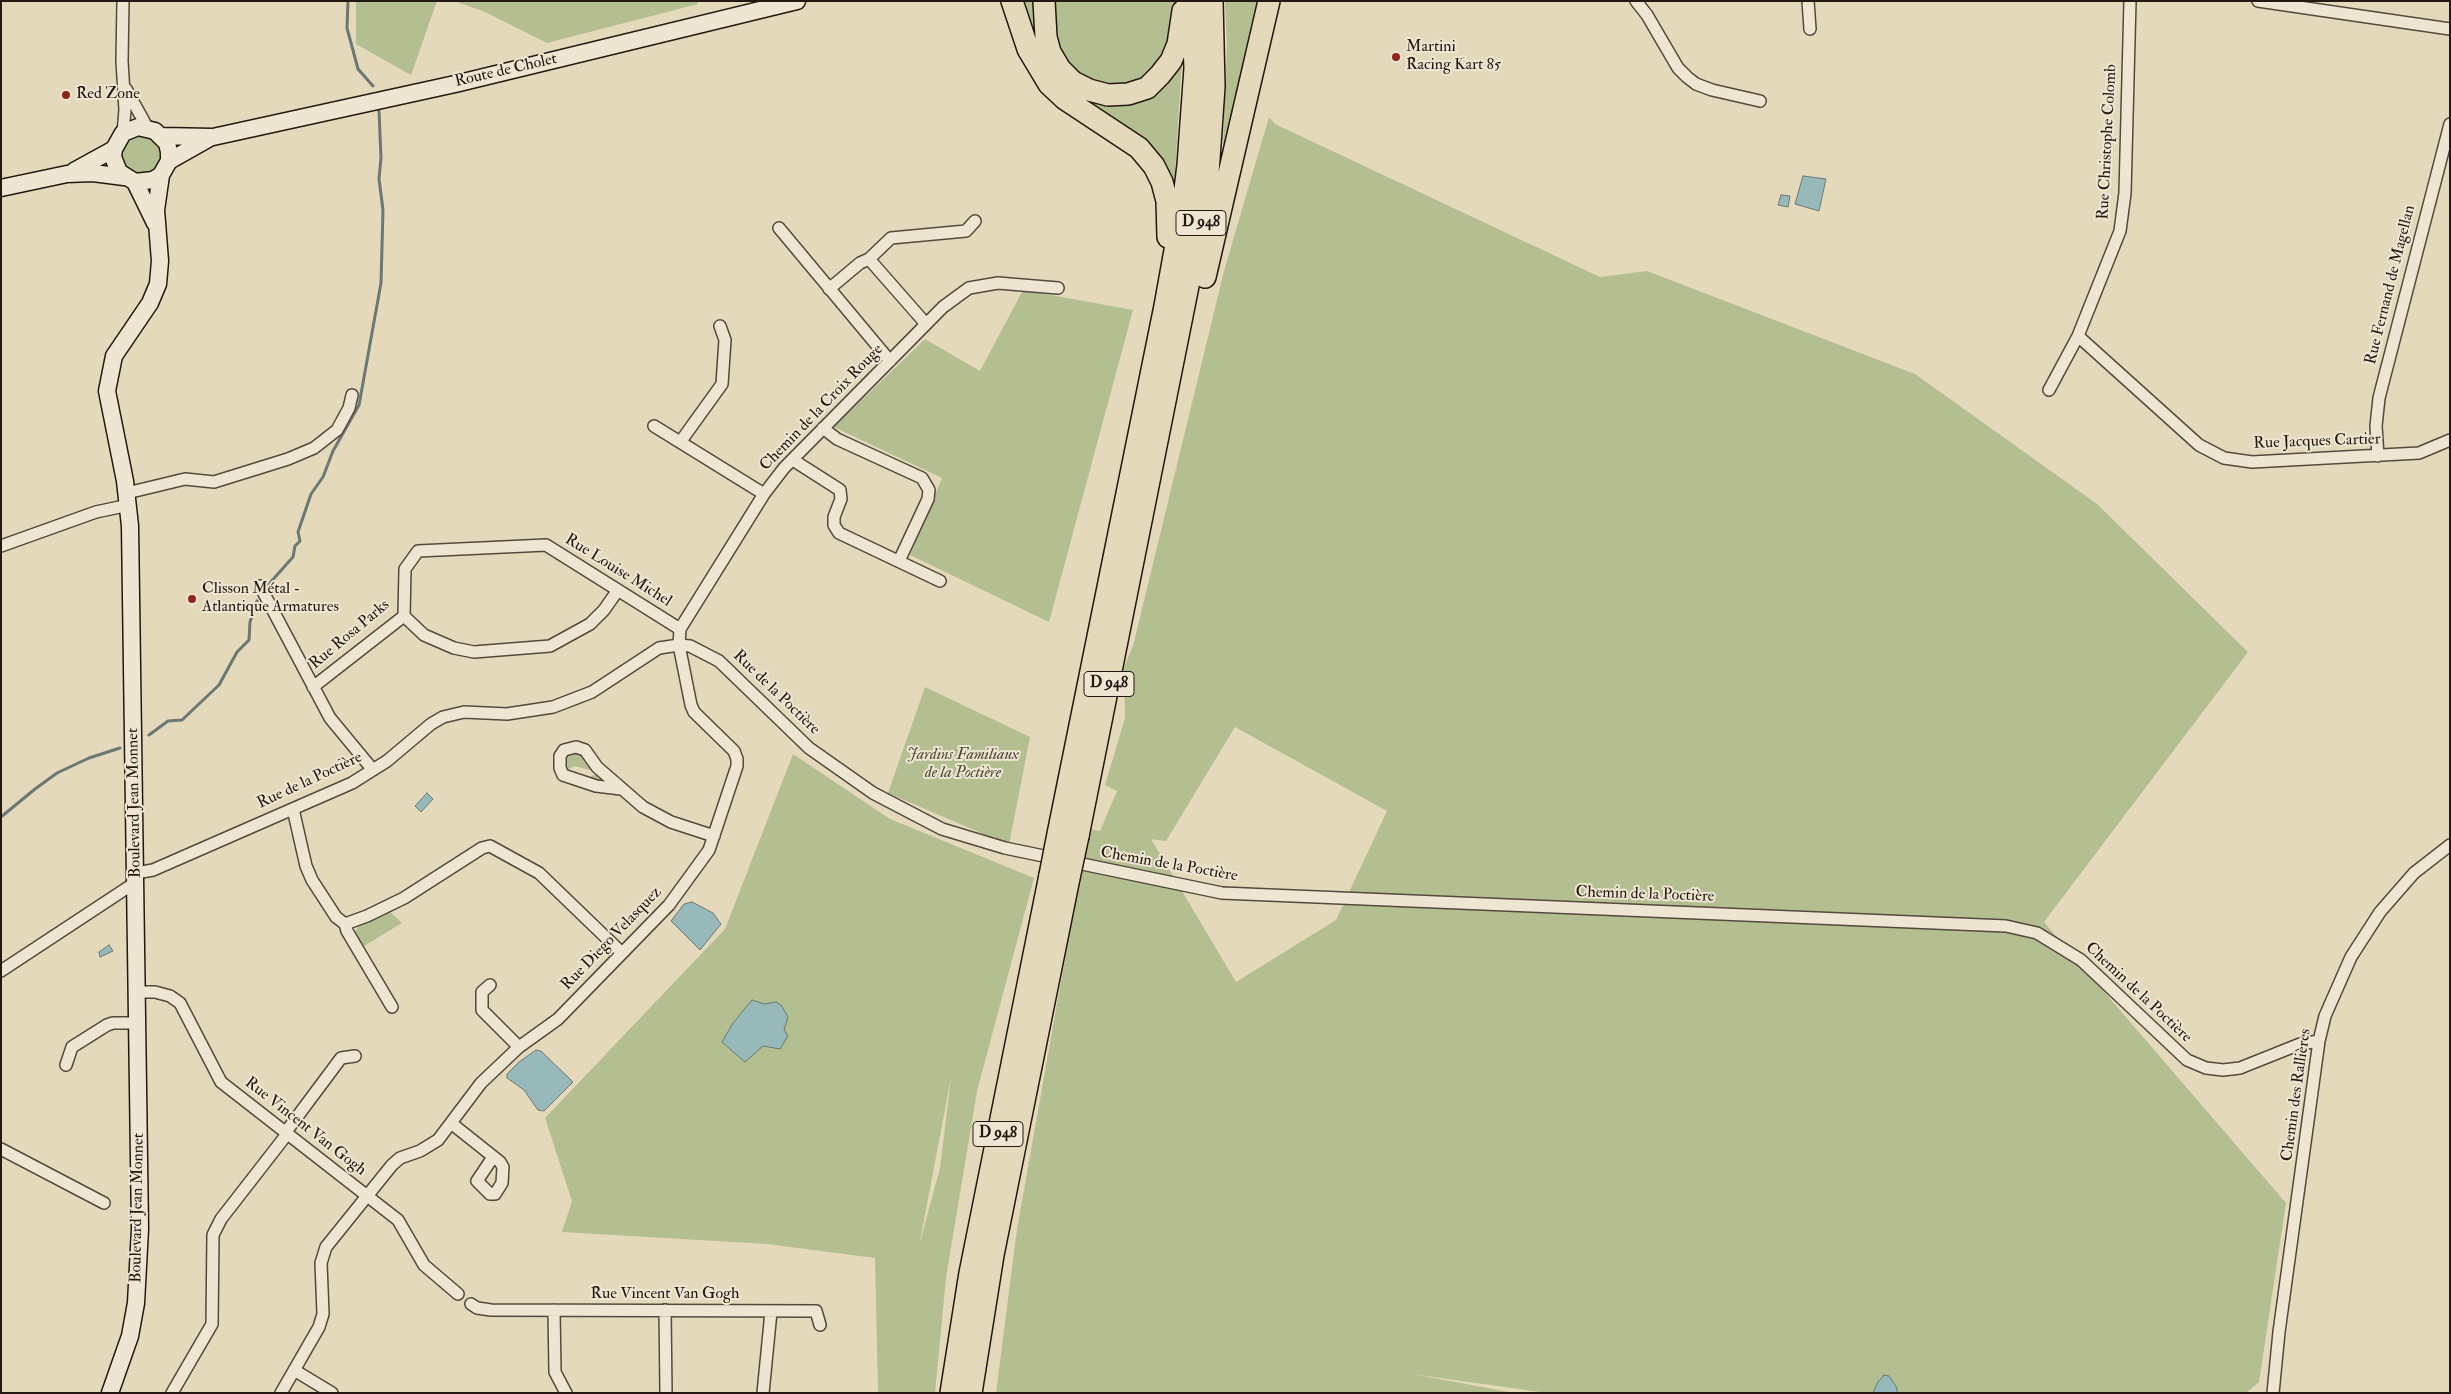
<!DOCTYPE html>
<meta charset="utf-8">
<style>
body{margin:0}
#map{position:relative;width:2451px;height:1394px;overflow:hidden;background:#e5d9bb;font-family:"IM FELL Double Pica",serif}
canvas{display:block}
.frame{position:absolute;inset:0;border:2px solid #241911;pointer-events:none}
</style>
<div id="map">
<canvas width="2451" height="1394"></canvas>
<div class="frame"></div>
</div>
<script>
const c = document.querySelector('canvas').getContext('2d');
c.lineJoin = 'round';
function paint(path, color) { c.fillStyle = color; c.fill(path, 'evenodd'); }
const poly = rows => new Path2D(rows.map(r => 'M' + r).join(''));
function strokePath(path, color, width, dash) { c.strokeStyle = color; c.lineWidth = width; c.lineCap = dash ? 'butt' : 'round'; c.setLineDash(dash || []); c.stroke(path); }
function drawText(font, color, halo, rows, align = 'center') {
  c.font = font + ' "IM FELL Double Pica",serif'; c.lineWidth = 4; c.setLineDash([]); c.textBaseline = 'middle'; c.strokeStyle = halo; c.fillStyle = color; for (const [text, x, y, turn = 0] of rows) {
    c.save(); c.translate(x, y); c.rotate((+turn || 0) * Math.PI / 180); c.textAlign = isNaN(turn) ? turn : align; if (halo) c.strokeText(text, 0, 0); c.fillText(text, 0, 0); c.restore();
  }
}
paint(poly([
 [356,1,437,1,411,75,356,44],
 [454,1,698,1,698,4,547,43,485,12],
 [1025,1,1035,1,1051,66,1122,98,1183,44,1173,204,1164,171,1060,85,1027,24],
 [1055,1,1175,1,1175,21,1163,59,1140,78,1120,85,1099,84,1074,71,1060,52,1053,27],
 [1225,1,1262,1,1222,169,1227,44],
 [1269,117,1275,124,1600,277,1647,271,1915,374,2097,504,2248,652,2044,922,2286,1203,2259,1382,2246,1393,1547,1393,1412,1374,1515,1393,996,1393,1017,1229,1088,829,1100,831,1117,791,1105,785,1125,718,1124,667,1133,646,1224,271],
 [1235,727,1387,811,1336,920,1236,982,1151,839,1166,841],
 [139,132,159,141,164,156,157,170,143,177,124,170,118,149,121,143],
 [1023,290,1133,310,1049,622,910,555,942,478,834,427,925,339,980,371],
 [925,687,1030,737,1009,845,888,793],
 [574,751,582,753,602,777,602,779,599,781,588,778,595,774,594,771,574,766,567,770,564,760,567,755],
 [793,754,890,819,1034,878,977,1091,946,1278,935,1393,878,1393,875,1258,767,1244,562,1232,572,1201,545,1118,725,929],
 [951,1078,940,1168,920,1242,920,1241],
 [389,911,402,923,364,946,355,932,359,924]
]), '#b4bf91');
const water = poly([
 [1803,176,1826,179,1819,211,1795,204,1803,176],
 [1781,195,1790,196,1788,207,1778,205,1781,195],
 [427,793,433,799,421,812,415,806,427,793],
 [692,902,713,913,721,924,700,950,671,921,684,904,692,902],
 [109,945,113,951,100,957,99,952,109,945],
 [752,1000,764,1004,776,1002,781,1005,788,1017,784,1030,788,1036,780,1049,763,1046,745,1062,722,1042,733,1023,752,1000],
 [536,1050,541,1051,573,1082,544,1111,538,1110,524,1090,507,1078,507,1074,519,1062,536,1050],
 [1884,1375,1889,1376,1897,1388,1897,1393,1873,1393,1878,1382,1884,1375]
]);
paint(water, '#98b9b9');
strokePath(water, '#6a7976', 1);
strokePath(poly([
 [348,1,347,28,358,69,373,86],
 [268,585,293,557,295,546,300,541,298,532,311,494,323,477,333,451,359,405,381,283,383,210,379,179,381,158,379,111],
 [149,735,168,721,182,720,219,685,237,652,249,640,250,622,257,601],
 [1,817,35,789,57,773,89,758,120,748]
]), '#6a7976', 3);
const street = poly([
 [123,1,122,61,125,110,123,133],
 [1636,1,1647,15,1678,68,1687,77,1696,84,1712,90,1760,101],
 [1808,1,1810,29],
 [2258,1,2450,29],
 [126,89,147,127],
 [779,228,890,361],
 [869,259,926,324],
 [829,289,860,263,869,259,891,238,966,231,975,221],
 [2078,336,2199,445,2224,458,2252,462,2419,453,2450,440],
 [2049,390,2078,336,2120,231,2125,193,2130,1],
 [654,426,764,494],
 [823,428,837,439,922,478,929,490,928,499,899,561],
 [681,441,722,384,725,340,720,326],
 [2378,456,2376,426,2379,398,2450,124],
 [793,460,840,490,841,499,834,517,834,525,839,533,940,581],
 [127,493,185,479,214,482,288,459,314,448,337,430,349,408,352,395],
 [1,546,96,512,129,505],
 [260,586,330,718,373,770],
 [404,616,424,635,454,648,474,652,550,646,590,624,604,610,618,590],
 [313,687,404,616,405,569,418,551,546,545,680,629],
 [621,789,596,786,563,775,560,768,560,756,564,750,576,747,585,750,597,767,643,807,671,822,714,836],
 [293,809,306,866,312,880,336,917,345,924,347,931,392,1007],
 [136,873,153,870,352,783,387,761,431,724,443,717,464,712,507,714,553,707,592,692,659,648,679,645,690,646,719,661,809,748,873,793,942,829,1005,848,1222,893,2006,926,2037,933,2081,960,2187,1060,2206,1068,2223,1070,2240,1068,2300,1044,2319,1041],
 [345,924,367,916,404,898,482,848,490,846,539,873,622,953],
 [1,971,130,886,136,886],
 [490,985,482,992,482,1010,519,1047],
 [138,992,155,992,170,996,180,1003,221,1082,398,1220,424,1265,458,1294],
 [66,1065,72,1047,107,1025,113,1023,138,1023],
 [451,1123,500,1162,503,1167,502,1183,495,1194,490,1194,477,1181,493,1157],
 [1,1149,104,1203],
 [471,1304,477,1308,491,1310,816,1311,820,1325],
 [554,1310,555,1372,566,1393],
 [665,1310,666,1393],
 [294,1370,332,1393],
 [172,1393,212,1324,213,1235,221,1219,284,1138,288,1129,341,1058,355,1056],
 [281,1393,319,1327,323,1314,321,1263,326,1247,392,1165,400,1158,420,1151,438,1140,481,1083,519,1047,558,1019,669,905,709,850,737,766,737,759,734,751,694,712,691,705,679,645,680,629,764,494,784,468,943,307,969,288,998,283,1058,288],
 [763,1393,771,1312],
 [2273,1393,2279,1332,2319,1041,2325,1016,2351,957,2380,912,2414,873,2450,845]
]);
const secondary = poly([
 [162,136,213,137,455,84,797,1],
 [169,161,208,139],
 [74,171,114,149],
 [135,182,155,223],
 [1,188,67,174,93,173,124,177],
 [110,1393,130,1336,136,1303,140,1229,130,526,125,481,107,391,114,356,150,303,158,284,160,261,156,210,161,175,169,161,169,152,167,143,155,131,138,127,123,133,114,149,113,157,119,172,135,182,153,180,161,175]
]);
const highway = poly([
 [1012,1,1028,49,1049,84,1065,99,1139,148,1154,166,1162,182,1167,201,1168,237],
 [1044,1,1046,37,1050,52,1060,69,1073,82,1089,90,1108,95,1128,94,1147,88,1160,75,1171,61,1178,44,1183,11],
 [1205,277,1269,1],
 [1058,834,1165,306,1183,206,1188,165,1195,68,1192,1],
 [1078,836,1201,221,1208,173,1214,87,1212,1],
 [951,1393,970,1273,1050,875],
 [971,1393,993,1255,1069,878]
]);
strokePath(street, '#54493c', 14);
strokePath(secondary, '#241911', 19);
strokePath(highway, '#241911', 24);
strokePath(street, '#eee6d3', 11);
strokePath(secondary, '#eee6d3', 16);
strokePath(highway, '#e5d9bb', 21);
const highwayBridge = poly([
 [1050,875,1058,834],
 [1069,878,1078,836]
]);
strokePath(highwayBridge, '#241911', 24, []);
strokePath(highwayBridge, '#e5d9bb', 21);
for (const [x, y, r, color] of [
 [1396,57,5,"#8f2418"],
 [66,95,5,"#8f2418"],
 [192,599,5,"#8f2418"]
]) { const dot = new Path2D(); dot.arc(x, y, r, 0, 2 * Math.PI); c.fillStyle = color; c.fill(dot); strokePath(dot, '#eee6d3', 2); }
for (const [x, y, w] of [
 [1201,223,50],
 [1109,684,50],
 [998,1134,50]
]) { const box = new Path2D(); box.roundRect(x - w / 2, y - 12.5, w, 25, 4); c.fillStyle = '#eee6d3'; c.fill(box); strokePath(box, '#241911', 1); }
drawText('bold 15px', '#241911', null, [
 ["D 948",1201,223],
 ["D 948",1109,684],
 ["D 948",998,1134]
]);
drawText('16px', '#241911', '#eee6d3', [
 ["Martini",1406,48],
 ["Racing Kart 85",1406,66],
 ["Red Zone",76,95],
 ["Clisson Métal -",202,590],
 ["Atlantique Armatures",202,608]
], 'left');
drawText('16px', '#241911', '#eee6d3', [
 ["Route de Cholet",506,71,-13],
 ["Rue Christophe Colomb",2108,142,-87],
 ["Rue Fernand de Magellan",2391,285,-76],
 ["Chemin de la Croix Rouge",822,408,-46],
 ["Rue Jacques Cartier",2317,442,-2],
 ["Rue Louise Michel",618,571,32],
 ["Rue Rosa Parks",350,635,-40],
 ["Rue de la Poctière",776,693,44],
 ["Rue de la Poctière",310,781,-25],
 ["Boulevard Jean Monnet",135,803,-91],
 ["Chemin de la Poctière",1169,865,10],
 ["Chemin de la Poctière",1645,895,2],
 ["Rue Diego Velasquez",612,939,-46],
 ["Chemin de la Poctière",2138,993,43],
 ["Chemin des Rallières",2297,1095,-82],
 ["Rue Vincent Van Gogh",305,1127,38],
 ["Boulevard Jean Monnet",138,1208,-89],
 ["Rue Vincent Van Gogh",665,1295]
]);
drawText('italic 16px', '#4f4b37', '#eee6d3', [
 ["Jardins Familiaux",963,756],
 ["de la Poctière",963,774]
]);
</script>
